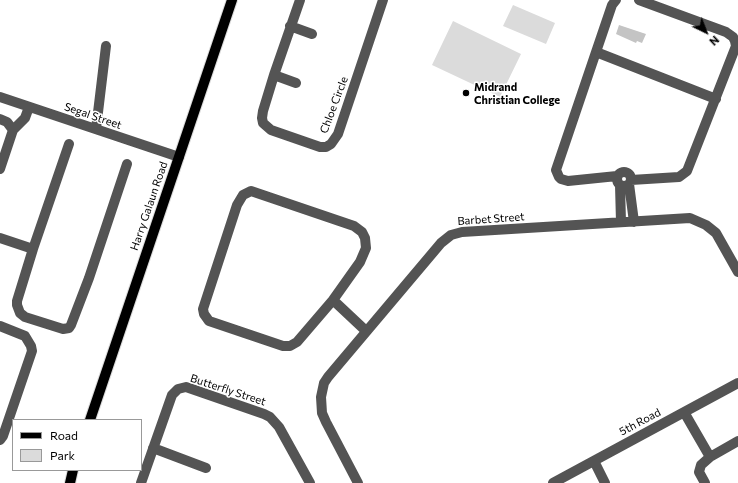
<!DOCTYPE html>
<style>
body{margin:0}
#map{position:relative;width:738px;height:483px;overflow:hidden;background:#fff;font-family:Commissioner,sans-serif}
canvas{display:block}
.legend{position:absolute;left:12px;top:419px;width:130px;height:52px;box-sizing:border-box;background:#fff;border:1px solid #999;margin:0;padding:5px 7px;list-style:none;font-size:12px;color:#000}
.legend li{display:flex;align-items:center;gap:8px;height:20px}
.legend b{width:20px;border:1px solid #999}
.north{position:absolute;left:686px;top:12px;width:40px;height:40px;-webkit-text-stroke:3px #fff;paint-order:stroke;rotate:137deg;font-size:11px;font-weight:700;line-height:16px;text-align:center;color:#000}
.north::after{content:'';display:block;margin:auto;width:14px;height:18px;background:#000;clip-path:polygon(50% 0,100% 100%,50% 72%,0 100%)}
</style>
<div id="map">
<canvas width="738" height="483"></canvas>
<ul class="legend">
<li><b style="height:5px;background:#000"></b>Road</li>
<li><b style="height:11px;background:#dbdbdb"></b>Park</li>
</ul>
<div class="north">N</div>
</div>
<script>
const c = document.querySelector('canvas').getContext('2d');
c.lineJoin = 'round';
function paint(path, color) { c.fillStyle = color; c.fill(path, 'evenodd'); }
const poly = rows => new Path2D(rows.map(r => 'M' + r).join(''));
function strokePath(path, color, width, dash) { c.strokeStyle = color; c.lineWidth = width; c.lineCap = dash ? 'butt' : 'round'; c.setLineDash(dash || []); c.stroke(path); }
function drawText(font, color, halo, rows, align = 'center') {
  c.font = font + ' Commissioner,sans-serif'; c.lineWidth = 3; c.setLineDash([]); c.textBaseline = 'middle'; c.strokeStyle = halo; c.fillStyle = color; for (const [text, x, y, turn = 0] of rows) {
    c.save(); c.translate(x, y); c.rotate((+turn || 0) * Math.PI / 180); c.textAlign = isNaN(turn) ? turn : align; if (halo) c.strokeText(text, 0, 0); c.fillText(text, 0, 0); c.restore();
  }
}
paint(poly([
 [513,5,555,23,546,44,503,26],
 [453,21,521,54,500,97,432,65]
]), '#dbdbdb');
paint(poly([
 [619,25,646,34,642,43,637,41,636,43,616,34]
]), '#c4c4c4');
const major = poly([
 [90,420,232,0],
 [70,483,73,470]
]);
strokePath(major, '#dbdbdb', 12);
strokePath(poly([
 [300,0,274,75,263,111,262,118,263,123,271,130,320,147,326,147,331,144,338,134,383,0],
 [616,0,612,5,596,52,556,170,559,177,561,179,568,181,617,176],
 [290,26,312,34],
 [596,52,716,99],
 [274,75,296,83],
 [0,97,179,157],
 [0,119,7,122,13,130],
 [96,129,106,46],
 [69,144,33,249,17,301,17,305,20,313,25,317,63,329,69,328,71,325,89,278,127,164],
 [0,169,13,130,25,118,29,107],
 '617 179a7 7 0 1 1 14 0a7 7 0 1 1-14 0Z',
 [631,180,679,177,687,171,736,46,735,41,733,37,726,32,639,0],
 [629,184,634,222],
 [620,185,621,222],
 [251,191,354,226,362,232,365,238,366,248,360,262,333,300,297,342,290,346,283,346,215,323,209,321,204,314,203,309,237,205,243,195,251,191],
 [0,238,33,249],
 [333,300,366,331],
 [0,326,25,336,31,346,32,351,3,436,0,440],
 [684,412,710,457],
 [153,448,206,468],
 [594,461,605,483],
 [141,483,172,395,178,389,186,387,264,414,270,417,279,427,310,483],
 [358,483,326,422,322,413,321,397,324,383,328,377,441,243,451,235,462,232,690,218,706,225,716,233,738,272],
 [553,483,738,383],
 [705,483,699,472,701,465,710,457,738,441]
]), '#545454', 10);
strokePath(major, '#000', 10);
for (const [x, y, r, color] of [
 [466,93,4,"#000"]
]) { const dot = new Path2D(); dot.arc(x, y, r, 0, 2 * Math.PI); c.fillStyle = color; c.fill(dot); strokePath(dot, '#fff', 1.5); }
drawText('bold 11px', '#000', '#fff', [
 ["Midrand",474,87],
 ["Christian College",474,100]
], 'left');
drawText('11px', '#000', '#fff', [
 ["Chloe Circle",334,105,-69],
 ["Segal Street",93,116,19],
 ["Harry Galaun Road",149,206,-71],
 ["Barbet Street",491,219,-4],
 ["Butterfly Street",228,390,18],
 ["5th Road",640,422,-28]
]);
</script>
